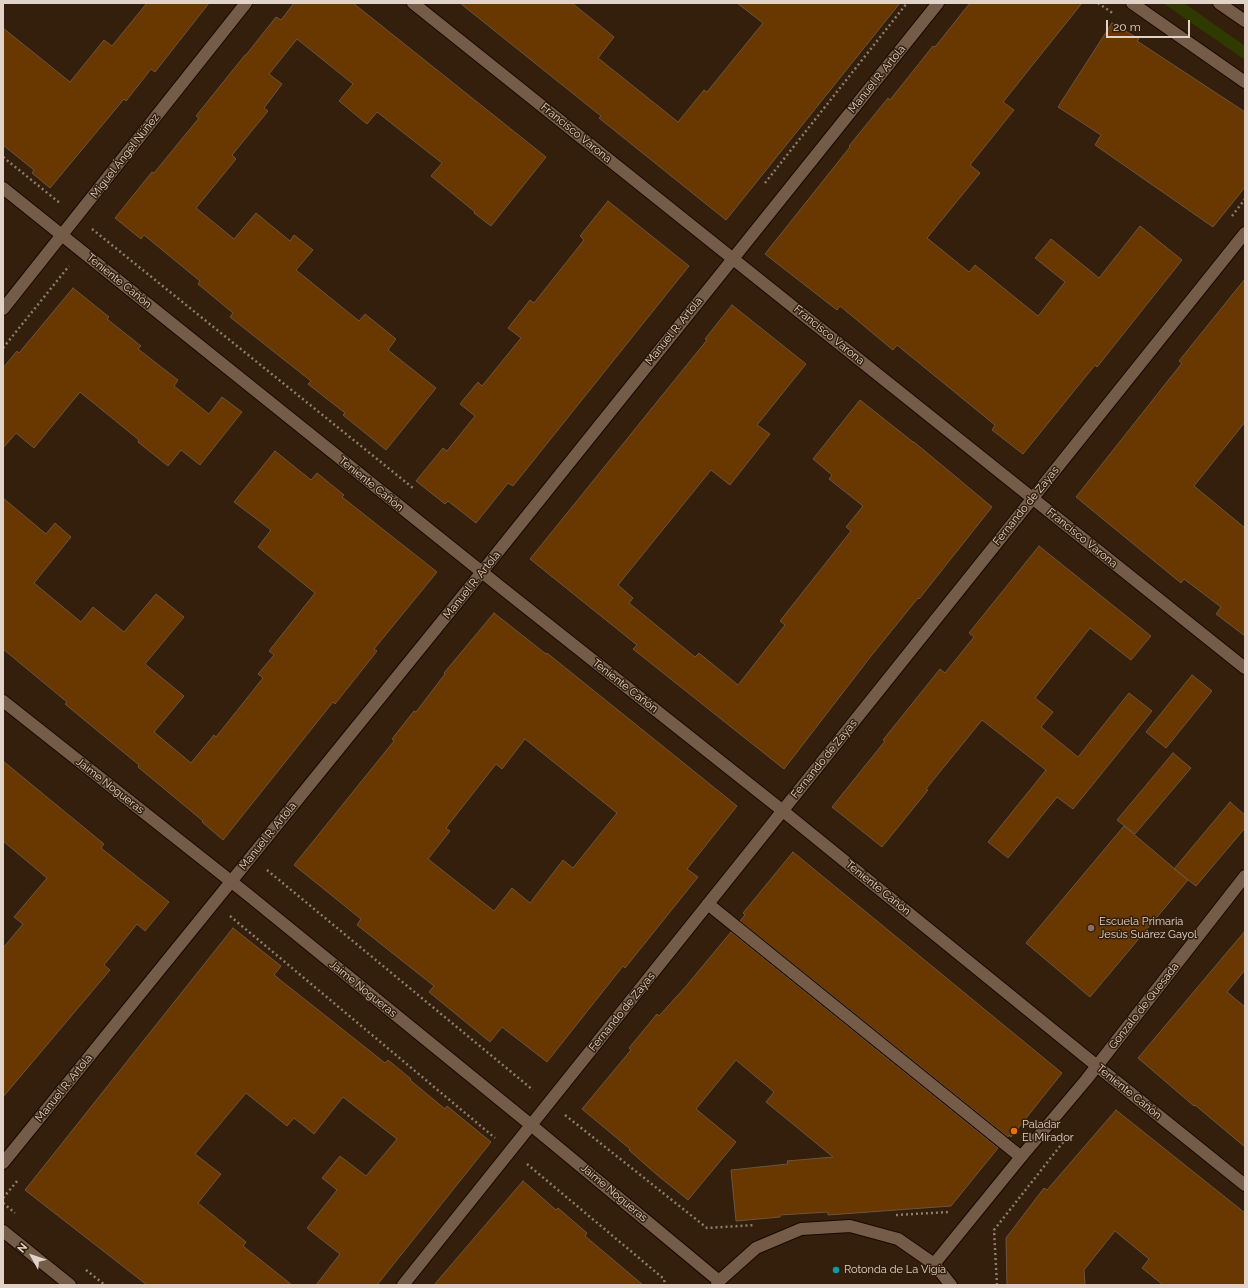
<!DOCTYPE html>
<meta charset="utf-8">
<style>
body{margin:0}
#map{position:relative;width:1248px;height:1288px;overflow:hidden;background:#331f0c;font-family:Raleway,sans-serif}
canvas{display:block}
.frame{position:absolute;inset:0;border:4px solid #e1d3c8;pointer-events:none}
.north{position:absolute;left:12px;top:1236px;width:40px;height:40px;-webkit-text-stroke:3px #331f0c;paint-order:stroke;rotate:310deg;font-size:11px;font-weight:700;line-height:16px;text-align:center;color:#e1d3c8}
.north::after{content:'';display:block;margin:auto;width:14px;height:18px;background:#e1d3c8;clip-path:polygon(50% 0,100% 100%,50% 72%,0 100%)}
.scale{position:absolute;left:1106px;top:20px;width:84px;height:18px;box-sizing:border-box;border:2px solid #e1d3c8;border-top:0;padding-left:5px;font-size:12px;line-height:14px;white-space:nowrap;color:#e1d3c8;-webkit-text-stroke:3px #331f0c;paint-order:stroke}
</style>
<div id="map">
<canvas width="1248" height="1288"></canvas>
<div class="frame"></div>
<div class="north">N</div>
<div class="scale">20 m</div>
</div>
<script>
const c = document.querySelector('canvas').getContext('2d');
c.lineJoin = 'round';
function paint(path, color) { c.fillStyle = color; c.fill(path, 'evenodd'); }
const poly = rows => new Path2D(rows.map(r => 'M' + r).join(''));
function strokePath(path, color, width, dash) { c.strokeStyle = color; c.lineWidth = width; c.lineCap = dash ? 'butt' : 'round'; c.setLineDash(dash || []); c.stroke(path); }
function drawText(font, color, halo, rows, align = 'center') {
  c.font = font + ' Raleway,sans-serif'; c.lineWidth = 3; c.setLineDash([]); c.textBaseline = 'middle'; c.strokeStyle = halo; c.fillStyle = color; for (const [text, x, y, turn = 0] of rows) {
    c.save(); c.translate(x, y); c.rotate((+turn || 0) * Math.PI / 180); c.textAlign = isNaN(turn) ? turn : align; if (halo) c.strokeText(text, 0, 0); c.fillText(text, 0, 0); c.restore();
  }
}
paint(poly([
 [1163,3,1184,3,1245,46,1245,60]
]), '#2f3a00');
const building = poly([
 [147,3,209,3,155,72,151,69,126,101,124,99,50,188,32,173,34,170,3,145,3,28,70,82,104,40,112,46,147,3],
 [294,3,353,3,546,157,491,226,474,213,475,212,431,176,442,163,377,112,367,124,339,101,353,84,297,39,269,74,282,84,264,108,268,111,232,155,236,159,196,208,234,239,256,213,290,241,294,235,313,250,296,270,359,321,365,314,396,339,388,350,436,388,386,450,343,415,345,413,308,384,311,381,230,317,233,313,198,284,200,281,144,235,141,239,115,218,152,172,154,173,199,118,196,116,245,55,246,55,276,17,281,20,294,3],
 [460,3,572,3,614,37,598,58,678,122,704,90,707,92,763,23,737,3,900,3,726,220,599,118,601,116,460,3],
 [970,3,1082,3,1003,102,1014,110,970,165,980,173,927,238,969,272,975,265,1038,316,1065,282,1035,258,1051,239,1099,278,1140,226,1182,260,1097,367,1095,365,1023,454,992,430,995,425,897,345,893,350,840,306,837,310,765,254,850,147,849,146,888,98,890,100,933,46,935,47,970,3],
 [1112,23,1139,39,1137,41,1245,112,1245,187,1213,227,1095,145,1101,135,1058,107,1112,23],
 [608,201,689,266,513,486,508,483,476,523,448,501,445,504,416,481,443,448,447,451,475,416,460,404,478,382,482,386,521,338,508,328,530,300,534,303,584,240,580,236,608,201],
 [1245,279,1245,422,1194,486,1245,528,1245,636,1216,614,1221,607,1184,579,1181,583,1076,497,1182,363,1179,361,1245,279],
 [73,288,109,317,107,319,141,346,138,349,178,380,174,386,209,414,222,397,242,412,200,465,181,450,168,466,138,442,139,440,80,392,34,448,16,433,3,448,3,368,17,351,19,353,73,288],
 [732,305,806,364,757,425,770,434,730,485,711,470,618,585,633,598,629,603,695,657,699,653,738,685,785,625,780,621,851,531,846,527,863,506,829,479,832,475,813,459,860,400,913,442,914,442,992,507,919,599,918,598,871,656,784,769,633,649,637,645,530,559,707,340,705,339,732,305],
 [275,451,311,480,317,473,344,495,342,497,437,572,374,649,377,651,335,704,333,702,223,840,202,822,203,821,138,767,139,765,65,704,67,702,3,649,3,498,46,534,55,523,71,537,34,583,81,622,93,607,124,632,156,594,184,617,145,664,184,696,154,732,191,763,214,735,216,737,263,678,258,674,274,655,269,651,315,593,258,547,271,530,234,502,275,451],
 [1039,546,1151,636,1131,660,1090,628,1035,698,1053,712,1041,727,1078,757,1129,693,1152,711,1073,809,1057,797,1008,858,988,842,1046,770,982,720,926,789,928,790,882,847,832,807,885,741,883,740,940,669,945,673,974,637,969,633,1039,546],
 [494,613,546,654,547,653,737,806,687,869,698,877,625,968,623,966,547,1062,502,1027,490,1042,429,992,434,986,357,925,361,919,294,865,394,741,392,739,414,711,416,712,445,674,444,673,494,613],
 [525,739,617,813,573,868,563,860,530,903,512,888,494,911,428,859,450,831,446,828,496,764,502,769,525,739],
 [1192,675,1212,691,1166,748,1146,732,1192,675],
 [1173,753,1191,768,1135,834,1117,820,1173,753],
 [3,761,104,844,101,848,169,902,145,931,137,924,104,965,110,970,3,1097,3,948,23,924,14,917,47,878,3,841,3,761],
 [1230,802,1245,815,1245,828,1196,886,1174,869,1230,802],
 [1124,826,1188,880,1090,997,1026,943,1124,826],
 [793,852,1062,1073,1011,1137,1009,1135,1008,1137,740,921,745,915,743,913,793,852],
 [233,928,281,966,274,975,385,1063,388,1060,411,1079,410,1080,445,1109,447,1106,491,1142,377,1285,316,1285,340,1254,307,1228,337,1190,322,1178,340,1156,366,1176,397,1139,343,1097,314,1134,294,1118,287,1126,246,1093,195,1154,221,1174,198,1203,246,1242,243,1246,292,1285,147,1285,25,1190,233,928],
 [1245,931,1245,970,1227,992,1245,1007,1245,1147,1195,1105,1194,1106,1138,1058,1245,931],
 [731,932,998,1148,951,1206,828,1215,828,1212,780,1215,780,1217,736,1221,731,1170,788,1164,787,1161,833,1157,766,1102,774,1092,736,1060,696,1109,736,1142,688,1200,656,1174,629,1150,630,1149,582,1109,631,1050,629,1048,657,1014,659,1016,687,985,731,932],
 [1116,1110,1245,1213,1245,1285,1163,1285,1142,1268,1149,1259,1115,1231,1084,1270,1085,1285,1007,1285,1006,1238,1044,1188,1047,1190,1116,1110],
 [523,1181,556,1210,558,1208,587,1233,585,1236,643,1285,434,1285,523,1181]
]);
paint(building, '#683800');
strokePath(building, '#6c5440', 1);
const lane = poly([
 [708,904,1021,1157]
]);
const street = poly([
 [413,3,1245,668],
 [1132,3,1245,82],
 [1219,3,1245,21],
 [3,309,246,3],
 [3,701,247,894,531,1125,719,1281],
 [3,1163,469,588,938,3],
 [3,1231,70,1285],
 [934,1264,1021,1157,1086,1080,1245,876],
 [403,1285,1245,233],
 [717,1285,719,1281,756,1248,801,1229,850,1226,898,1239,934,1264,951,1285]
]);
const secondary = poly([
 [3,188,498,585,783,811,1097,1066,1245,1185]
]);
strokePath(lane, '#1a0800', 14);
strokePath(street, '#1a0800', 14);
strokePath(secondary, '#1a0800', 14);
strokePath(poly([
 [1098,3,1114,14],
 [3,157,61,204],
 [765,183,907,3],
 [1232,216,1245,199],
 [92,229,413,488],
 [3,348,69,266],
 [267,870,533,1090],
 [230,916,495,1138],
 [565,1115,707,1228,755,1225],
 [527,1164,664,1279,665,1285],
 [3,1198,18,1180],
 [3,1203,15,1213],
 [896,1215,949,1212],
 [86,1270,105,1285],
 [997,1285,994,1230,1068,1136]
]), '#8d7d6e', 2.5, [2, 3]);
strokePath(lane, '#745c48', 12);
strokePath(street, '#745c48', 12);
strokePath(secondary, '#745c48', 12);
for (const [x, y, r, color] of [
 [1091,928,4,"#8d6e63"],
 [1014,1131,4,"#e8710a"],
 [836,1270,4,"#0f9aa8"]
]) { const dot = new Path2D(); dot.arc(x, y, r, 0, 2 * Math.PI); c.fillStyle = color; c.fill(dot); strokePath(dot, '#331f0c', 1.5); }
drawText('11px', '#e1d3c8', '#331f0c', [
 ["Manuel R. Artola",877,79,-51],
 ["Francisco Varona",576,133,39],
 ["Miguel Ángel Núñez",125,156,-52],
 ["Teniente Cañón",119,281,39],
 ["Manuel R. Artola",674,331,-51],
 ["Francisco Varona",829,335,39],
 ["Teniente Cañón",371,484,39],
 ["Fernando de Zayas",1026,506,-51],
 ["Francisco Varona",1082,538,39],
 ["Manuel R. Artola",472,585,-51],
 ["Teniente Cañón",625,686,38],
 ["Fernando de Zayas",824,759,-51],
 ["Jaime Nogueras",110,786,38],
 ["Manuel R. Artola",268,836,-51],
 ["Teniente Cañón",878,888,39],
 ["Jaime Nogueras",363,989,39],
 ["Gonzalo de Quesada",1144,1006,-52],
 ["Fernando de Zayas",622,1012,-51],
 ["Manuel R. Artola",64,1088,-51],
 ["Teniente Cañón",1129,1092,39],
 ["Jaime Nogueras",614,1193,40]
]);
drawText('11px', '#e1d3c8', '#331f0c', [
 ["Escuela Primaria",1099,922],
 ["Jesús Suárez Gayol",1099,935],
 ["Paladar",1022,1125],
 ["El Mirador",1022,1138],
 ["Rotonda de La Vigía",844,1270]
], 'left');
</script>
